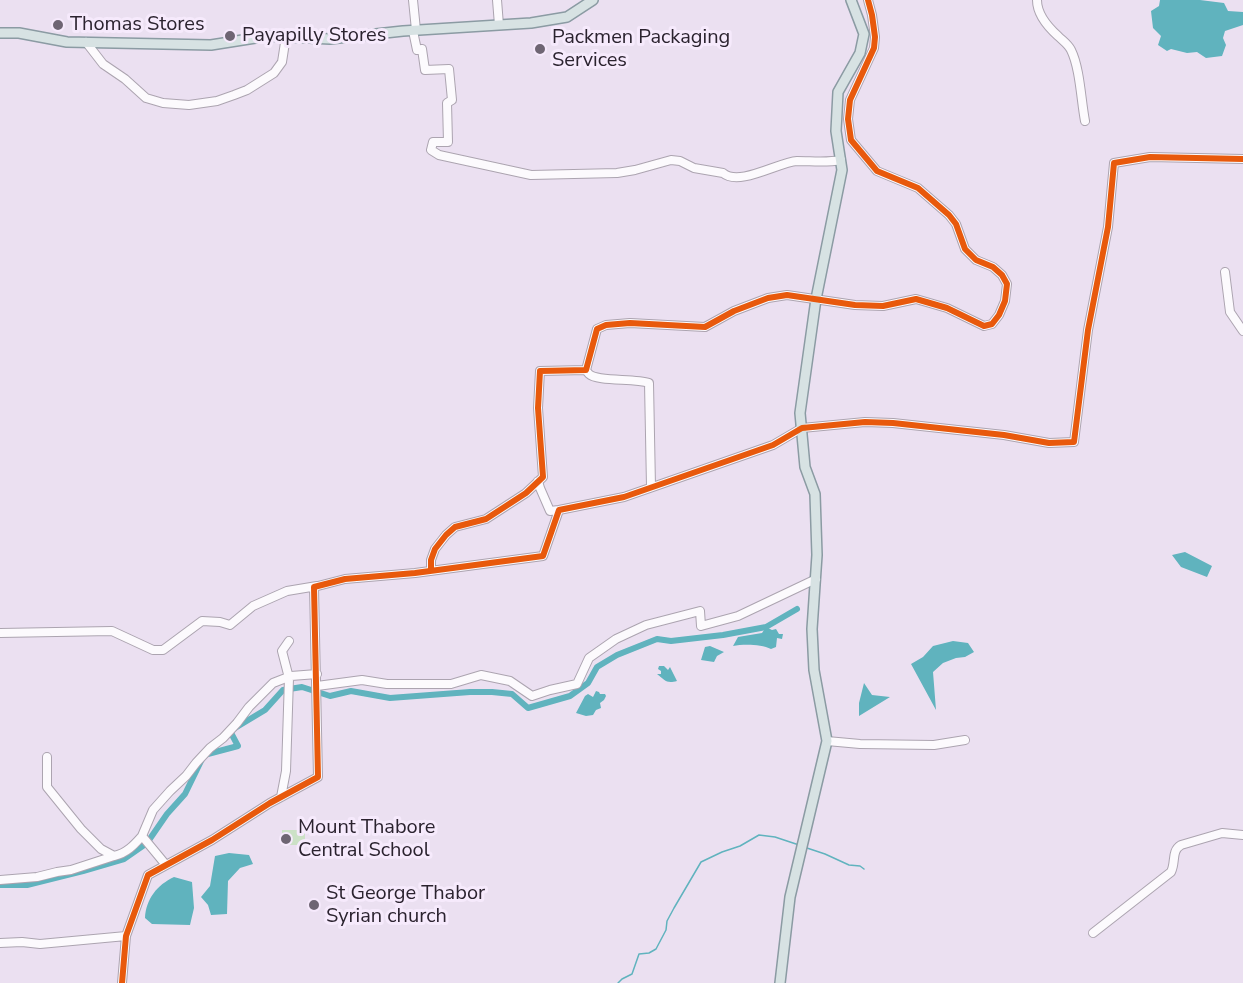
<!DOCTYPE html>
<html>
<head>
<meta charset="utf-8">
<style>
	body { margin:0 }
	canvas { display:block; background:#ebe0f1 }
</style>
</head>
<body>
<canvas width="1243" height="983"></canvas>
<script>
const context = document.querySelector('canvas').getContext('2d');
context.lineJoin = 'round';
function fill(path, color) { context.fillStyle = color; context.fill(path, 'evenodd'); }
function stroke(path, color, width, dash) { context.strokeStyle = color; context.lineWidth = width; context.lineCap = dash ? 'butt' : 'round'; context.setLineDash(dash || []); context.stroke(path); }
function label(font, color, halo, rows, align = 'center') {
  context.font = font + ' "Nunito Sans",sans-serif'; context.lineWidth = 6; context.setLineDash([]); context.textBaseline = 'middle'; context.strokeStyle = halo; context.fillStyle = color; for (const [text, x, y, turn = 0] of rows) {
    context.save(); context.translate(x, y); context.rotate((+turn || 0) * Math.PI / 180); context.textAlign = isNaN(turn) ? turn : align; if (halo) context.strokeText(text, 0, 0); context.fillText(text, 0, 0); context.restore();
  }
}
const green = new Path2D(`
	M282,830H305V845H282Z`);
const water = new Path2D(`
	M1160,0H1200L1224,3L1228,11L1243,12V25L1225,31L1223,38L1226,45L1222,56L1206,58L1197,52L1187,53L1171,49L1167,51L1158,45L1161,36L1153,28L1151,11L1159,6Z
	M1185,552L1212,566L1207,577L1181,567L1172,555Z
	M766,627L772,630L776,629L779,634H783L782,639L777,638L776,647L771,649C761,644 743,644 733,646L738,637L762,633Z
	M953,641L968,643L974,652L965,657L956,658L943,663L933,672L936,710L911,664L923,657L933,646Z
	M710,646L724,652L717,656L714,662L701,660L705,647Z
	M659,666H664L668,670L670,667L677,681C666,684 665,680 657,674H661V671L658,669Z
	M864,683L872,695L890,697L859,716V703Z
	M596,691L599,692L600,694H605L606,696L604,700L600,703L601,708L596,710L593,715L586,716L576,713L585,696L588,694L593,697Z
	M229,853L249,855L253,864L240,868L228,881L227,914L211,915L208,905L201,897L210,886L215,856Z
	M174,877L192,882L194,908L190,925L152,924L145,918C146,899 157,885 174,877Z`);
const stream = new Path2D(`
	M807,848L825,854L849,865L860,866L864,869
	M618,983L622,979L632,974L639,954L649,953L656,949L666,930L667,921L674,908L701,862L722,852L740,846L759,835L775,837L799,845`);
const canal = new Path2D(`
	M0,885H27L83,871L124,859L147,843L167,814L185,794L204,755L238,746L230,731L265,710L283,690L302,687L330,696L351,691L390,698L470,692H492L512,694L528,708L570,696L588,683L597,667L617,655L657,639L671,641L723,635L766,627L797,609`);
const minor = new Path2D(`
	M413,0L416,30
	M497,0L499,25
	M1037,0C1037,14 1048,27 1058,36C1063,41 1068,44 1071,50C1080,68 1081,100 1085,121
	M413,31L417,50L422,49L425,70L449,69L452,100L447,103L448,142H433L431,150L439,155L531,175L617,173L635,170L671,160L680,161L694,168L723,173C739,187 779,162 797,161C812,161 826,163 841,160
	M86,42L103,64L125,79L146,98L163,103L189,105L217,101L234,95L247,90L274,73L282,62L286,36
	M1225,272L1230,312L1243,331
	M586,370C587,372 588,373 589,374C597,382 635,378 649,383L651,487
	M538,481L540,488L550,511L559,510
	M431,571V560L435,549L446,535L455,527L486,519L526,493L543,477L538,408L540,371L586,370L597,329L606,325L630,323L705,327L734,311L768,298L787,295L855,305L883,306L916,299L947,308L984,326L992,324L999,315L1005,301L1007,284L1002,275L993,267L976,260L965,249L956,224L949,215L918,188L877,171L851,140L848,119L850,100L874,48L875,37L872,15L868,0
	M0,633L112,631L153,650H163L202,621L220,622L230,625L253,606L287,591L317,586
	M317,686L362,680L387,684H451L481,675L510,681L532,696L550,690L577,684L589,658L616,639L646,625L700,611L701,626L738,616L816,579
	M827,741L860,744L934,745L965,740
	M47,757V787L81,829L101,849L114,856C127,853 134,845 142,836
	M281,797L286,771L289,678L282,651L289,641
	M166,865L142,836L153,810L170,791L186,776L196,763L210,748L223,738L237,723L249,707L273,683L291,676L317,674
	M0,880L37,877L57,872L71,870L114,856
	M1093,933L1171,872C1176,862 1171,851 1181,845L1222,833L1243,835
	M0,943L22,942L40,944L126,936
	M122,983L126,936L148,875L212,840L270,803L318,777L314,587L345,579L415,573L543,556L559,510L624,497L773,445L802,428L865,422L893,423L1004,435L1049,443L1074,442L1088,330L1108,227L1114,163L1150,157L1243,159`);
const major = new Path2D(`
	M0,33H19L67,42L211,45L268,36L330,39L403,31L531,23L567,17L593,0
	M780,983L790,897L827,741L814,670L812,629L817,555L815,494L805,467L800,413L816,299L842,170L836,131L838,92L860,53L864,34L851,0`);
const cycleway = new Path2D(`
	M431,571V560L435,549L446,535L455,527L486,519L526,493L543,477L538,408L540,371L586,370L597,329L606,325L630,323L705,327L734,311L768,298L787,295L855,305L883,306L916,299L947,308L984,326L992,324L999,315L1005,301L1007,284L1002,275L993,267L976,260L965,249L956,224L949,215L918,188L877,171L851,140L848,119L850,100L874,48L875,37L872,15L868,0
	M122,983L126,936L148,875L212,840L270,803L318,777L314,587L345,579L415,573L543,556L559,510L624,497L773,445L802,428L865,422L893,423L1004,435L1049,443L1074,442L1088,330L1108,227L1114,163L1150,157L1243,159`);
const markers = [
	[58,25,6,"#6e6573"],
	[230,36,6,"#6e6573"],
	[540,49,6,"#6e6573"],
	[286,839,6,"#6e6573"],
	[314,905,6,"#6e6573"]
];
const poiNames = [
	["Thomas Stores",70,25],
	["Payapilly Stores",242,36],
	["Packmen Packaging",552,38],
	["Services",552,61],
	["Mount Thabore",298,828],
	["Central School",298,851],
	["St George Thabor",326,894],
	["Syrian church",326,917]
];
fill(green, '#cce1c6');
fill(water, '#60b3be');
stroke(stream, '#60b3be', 1.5);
stroke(canal, '#60b3be', 6);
stroke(minor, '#aca4b0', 10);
stroke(major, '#8b9ba3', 12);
stroke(minor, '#fcfafd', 8);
stroke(major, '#d7e2e3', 9);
stroke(cycleway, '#e8590c', 6);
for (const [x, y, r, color] of markers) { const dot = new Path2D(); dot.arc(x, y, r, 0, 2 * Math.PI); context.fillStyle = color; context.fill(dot); stroke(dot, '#f6eafc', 2); }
label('20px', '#2b232f', '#f6eafc', poiNames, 'left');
</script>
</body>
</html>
